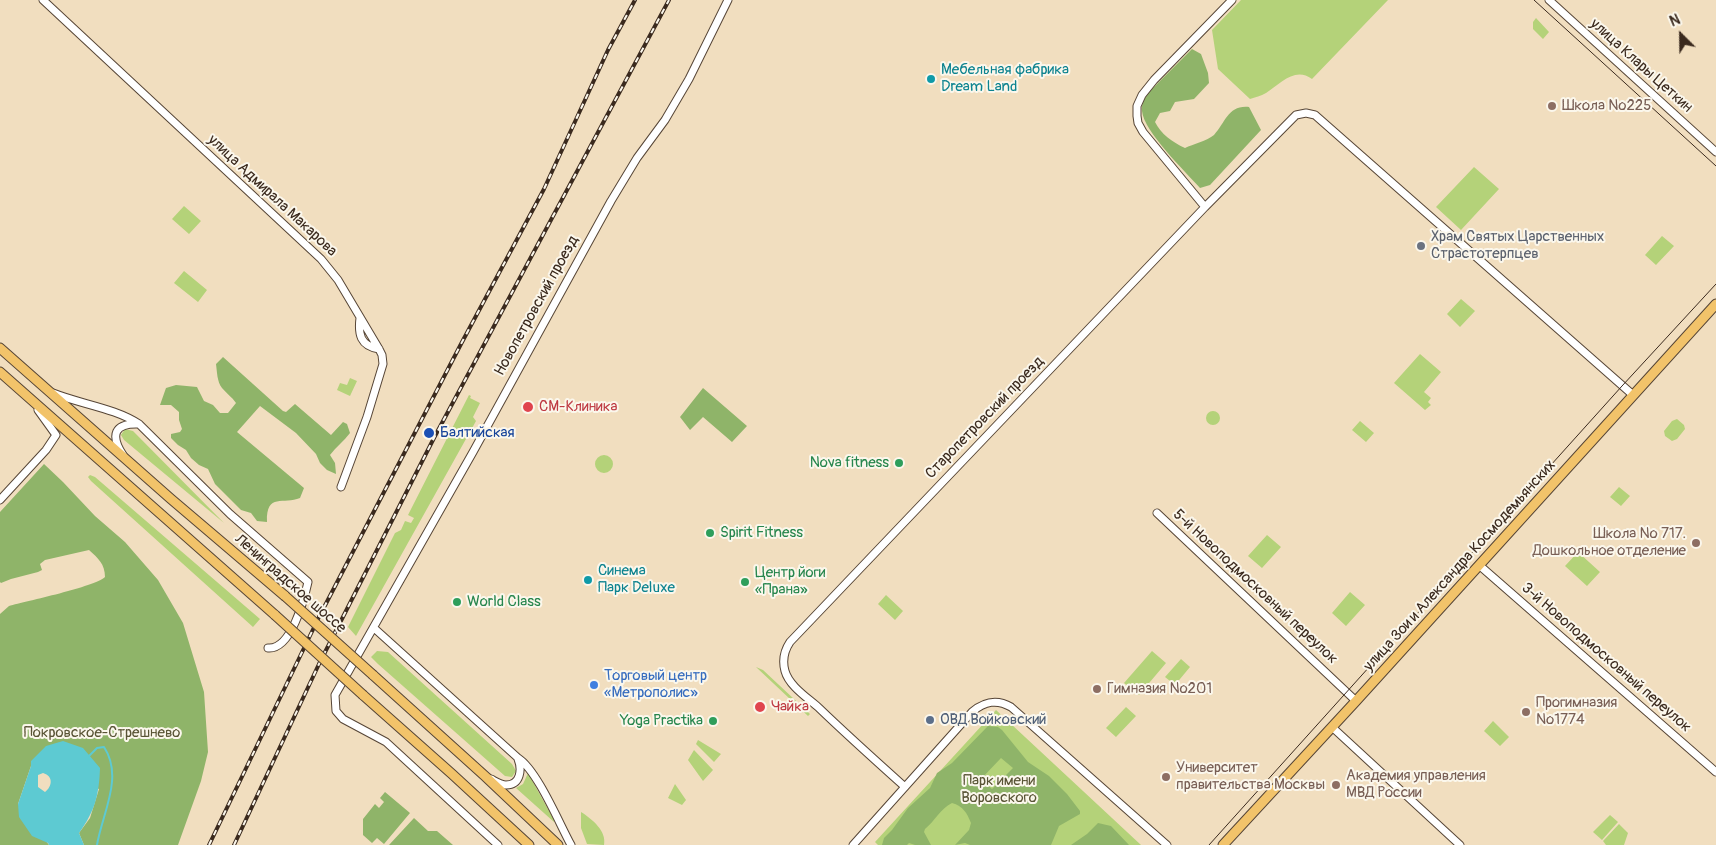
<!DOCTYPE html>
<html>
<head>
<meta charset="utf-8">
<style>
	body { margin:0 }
	#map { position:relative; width:1716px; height:845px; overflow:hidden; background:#f1debf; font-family:Pangolin,sans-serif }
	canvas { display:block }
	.north { position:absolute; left:1656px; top:10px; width:50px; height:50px; -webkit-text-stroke:4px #fbf7ec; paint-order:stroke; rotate:337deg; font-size:14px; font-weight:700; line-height:20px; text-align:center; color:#3b2a1e }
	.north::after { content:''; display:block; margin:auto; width:18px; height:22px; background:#3b2a1e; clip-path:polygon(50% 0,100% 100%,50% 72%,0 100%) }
</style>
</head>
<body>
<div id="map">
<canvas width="1716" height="845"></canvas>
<div class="north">N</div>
</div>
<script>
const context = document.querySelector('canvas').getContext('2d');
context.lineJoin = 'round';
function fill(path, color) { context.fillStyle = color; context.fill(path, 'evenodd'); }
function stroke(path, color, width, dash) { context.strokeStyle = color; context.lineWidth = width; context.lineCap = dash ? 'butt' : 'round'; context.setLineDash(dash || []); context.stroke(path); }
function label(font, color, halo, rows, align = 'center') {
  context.font = font + ' Pangolin,sans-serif'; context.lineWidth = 4; context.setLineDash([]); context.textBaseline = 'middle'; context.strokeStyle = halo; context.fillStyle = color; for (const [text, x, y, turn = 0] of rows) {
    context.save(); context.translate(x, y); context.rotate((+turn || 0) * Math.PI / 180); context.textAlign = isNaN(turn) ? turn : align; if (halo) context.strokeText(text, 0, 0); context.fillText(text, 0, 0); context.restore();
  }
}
const green = new Path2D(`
	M1241,0H1388L1312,79C1295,66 1280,84 1266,93C1261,96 1255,97 1250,99L1218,69L1212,30Z
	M1536,18L1549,32L1543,39L1533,29V22Z
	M1474,167L1499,189L1461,230L1436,207Z
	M184,206L201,221L189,234L172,219Z
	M1662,236L1674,246L1656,265L1645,255Z
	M184,271L207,290L198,302L174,283Z
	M1461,299L1475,311L1460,327L1447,314Z
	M1420,354L1441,372L1424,392L1431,398L1428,402L1431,405L1425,410L1394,383Z
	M350,378L357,381L350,396L337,390L340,383L347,385Z
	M469,395L471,396L470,398L480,403L473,417L476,421L356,636L348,627L395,533L401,530L405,521L411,523L414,518L408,515Z
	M1206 418a7 7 0 1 1 14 0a7 7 0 1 1-14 0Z
	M1677,419L1684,425L1685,429L1677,439L1672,441L1665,436L1664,431L1672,421Z
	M1360,421L1374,433L1366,442L1352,430Z
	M125,429L133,431L224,523L124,440L121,435Z
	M595 464a9 9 0 1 1 18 0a9 9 0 1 1-18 0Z
	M90,475L95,477L260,619L253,627L91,481L88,477Z
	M1619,487L1630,496L1621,506L1610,497Z
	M1267,535L1281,547L1262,568L1248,556Z
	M1578,552L1600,572L1587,586L1565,566Z
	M1350,592L1365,605L1346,626L1332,613Z
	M886,595L903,611L895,620L878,604Z
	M377,651L388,652L512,764L516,771L512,777L505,776L378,664L371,657Z
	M1152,651L1166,663L1139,695L1124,683Z
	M1181,659L1190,667L1175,685L1165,677Z
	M756,667L763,670L810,714L808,716Z
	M1126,707L1136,716L1116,737L1106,728Z
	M996,710L1141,845H878L875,842Z
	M1493,721L1509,737L1500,746L1484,731Z
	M698,740L721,754L714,762L696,744Z
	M694,750L713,770L703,781L688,760Z
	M528,773L554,820V822L516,788L523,784Z
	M675,784L686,800L682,805L668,798Z
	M581,812C592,819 607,831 604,845L587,844L581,828Z
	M1610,815L1618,822L1602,840L1593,832Z
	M1619,824L1628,833L1624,845H1606L1603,841Z`);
const forest = new Path2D(`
	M1192,49L1201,54L1208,73L1209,83L1194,99L1175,102L1170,111L1160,113L1155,122C1161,134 1172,142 1185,148C1193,144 1207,141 1214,135C1226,122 1228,105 1249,107L1261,130L1210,185L1200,188C1185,171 1144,132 1142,111C1141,104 1145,98 1148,93Z
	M223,357L283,411L286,412L295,404L331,435L343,422L347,424L350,433C344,441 336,447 330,455L335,463L336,474L327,470L320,463L316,454L296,433L260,406L237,432L304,488L300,498C284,505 266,492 267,522L257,521L251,513L241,510L215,484L208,469L199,465L191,458L186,450L178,445L171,438V434L180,432L182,429L179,420V412L171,405H160L166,388L176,385L197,387L204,401L213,405L220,413H228L236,403C232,397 226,393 222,388C217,382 217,371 216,364Z
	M703,388L747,426L732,442L703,417L690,430L680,417Z
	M44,464L63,482L95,516L125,542L158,580L183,623L204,692L208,752L201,781L178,845H84L79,833L90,818L99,789L31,766L18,804L49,845H0V614L9,606C27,601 94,587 105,577C105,564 98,558 89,550L45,560L40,564L42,570L38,572L11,579L1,583L0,582V512Z
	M988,726L998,727L1002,730L1028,762L1049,776L1067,794L1080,811V814L1059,826L1051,845H970L965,843L955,845L969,830L971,823C967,813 963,806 952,803C940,809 935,821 925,829L924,832L931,845H915L909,843L907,845H882L884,838L892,830L908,808L930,788L937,773L952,763ZM1001,758L1013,768L992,789L981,779Z
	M385,792L410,813L384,844L377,838L372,843L363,835V819L375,804L379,808L384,802L380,798Z
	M414,818L428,831H437L453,845H389Z
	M1098,823L1111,826L1129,845H1071L1087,834Z`);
const water = new Path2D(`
	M63,741L83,748L100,768C99,795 95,811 79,833L84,845H49L48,843L32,836L19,817L18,804L31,766V761L46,746ZM43,773C54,776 52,787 45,792L38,787V775Z`);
const stream = new Path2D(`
	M89,756L97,748L104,747C124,777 102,814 97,845`);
const minor = new Path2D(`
	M43,0L321,259L338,280L379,349L382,355L383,364L367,417L341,487
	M1549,0L1716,152
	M1205,207L1296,115L1306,113L1315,115L1633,395
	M360,318C358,334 360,346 379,349
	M53,393C80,404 115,408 139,424L230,514L308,582C304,600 291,650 268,648
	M123,455C110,435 114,423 139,424
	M0,500L46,450L56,435L38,410
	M1157,513L1356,701
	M1479,565L1716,772
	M374,628L518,758C537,770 559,823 571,845
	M1332,727L1460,845
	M491,779C495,781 501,785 506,785C521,785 522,769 518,759
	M905,787C876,761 847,735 819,708C808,698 789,686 785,671C782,660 784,651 790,642L1205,207L1143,132L1138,123L1137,116V106L1142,95L1154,80L1232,0
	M498,845L386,742L343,719L336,711L335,695L473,452L611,201L637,158L665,120L689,79L728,0
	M853,845L972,712C985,701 997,699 1011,707L1167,845`);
const major = new Path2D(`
	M0,348L171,499L285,596
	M0,372L275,615
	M373,675L486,777L558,845
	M363,695L452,774L529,845
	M1223,845L1356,701L1716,304`);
const tram = new Path2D(`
	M1534,0L1716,166
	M1209,845L1622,386L1716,284`);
const rail = new Path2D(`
	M209,845L319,617L461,344L544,189L608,50L635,0
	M234,845L319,664L435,436L669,0`);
const majorBridge = new Path2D(`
	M285,596L373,675
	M275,615L363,695`);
const markers = [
	[931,79,5,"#0f9aa8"],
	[1552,106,5,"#8d6e63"],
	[1421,246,5,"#6b7280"],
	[528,407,6,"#e0444e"],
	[429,433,6,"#1a4fb4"],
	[899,463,5,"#2e9e5b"],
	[710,533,5,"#2e9e5b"],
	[1696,543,5,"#8d6e63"],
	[588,580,5,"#0f9aa8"],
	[745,582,5,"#2e9e5b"],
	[457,602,5,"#2e9e5b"],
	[594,685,5,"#3f7fe0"],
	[1097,689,5,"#8d6e63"],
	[760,707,6,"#e0444e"],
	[1526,712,5,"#8d6e63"],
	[930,720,5,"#5c6f8a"],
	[713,721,5,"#2e9e5b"],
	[1166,777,5,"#8d6e63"],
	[1336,785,5,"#8d6e63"]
];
const streetNames = [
	["улица Клары Цеткин",1641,66,42],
	["улица Адмирала Макарова",272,196,43],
	["Новопетровский проезд",537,306,-61],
	["Старопетровский проезд",985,418,-46],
	["улица Зои и Александра Космодемьянских",1460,566,-48],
	["Ленинградское шоссе",290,584,41],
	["5-й Новоподмосковный переулок",1255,587,43],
	["3-й Новоподмосковный переулок",1606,658,41]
];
const cultureNames = [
	["Мебельная фабрика",941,70],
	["Dream Land",941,87],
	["Синема",598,571],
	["Парк Deluxe",598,588]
];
const educationNames = [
	["Школа №225",1562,106],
	["Школа № 717.",1686,534,"right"],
	["Дошкольное отделение",1686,551,"right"],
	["Гимназия №201",1107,689],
	["Прогимназия",1536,703],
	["№1774",1536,720],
	["Университет",1176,768],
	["правительства Москвы",1176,785],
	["Академия управления",1346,776],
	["МВД России",1346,793]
];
const worshipNames = [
	["Храм Святых Царственных",1431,237],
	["Страстотерпцев",1431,254]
];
const healthNames = [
	["СМ-Клиника",539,407],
	["Чайка",771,707]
];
const transitNames = [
	["Балтийская",440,433]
];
const leisureNames = [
	["Nova fitness",889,463,"right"],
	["Spirit Fitness",720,533],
	["Центр йоги",755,573],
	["«Прана»",755,590],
	["World Class",467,602],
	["Yoga Practika",703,721,"right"]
];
const shopNames = [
	["Торговый центр",604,676],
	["«Метрополис»",604,693]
];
const serviceNames = [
	["ОВД Войковский",940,720]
];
const parkNames = [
	["Покровское-Стрешнево",102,733],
	["Парк имени",999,781],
	["Воровского",999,798]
];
fill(green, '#b4d279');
fill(forest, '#8fb469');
fill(water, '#5dcad2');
stroke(stream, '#5dcad2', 2);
stroke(minor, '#564536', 9);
stroke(major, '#564536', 11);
stroke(minor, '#fff', 7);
stroke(major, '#f2c36a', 9);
stroke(tram, '#3b2a1e', 1);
stroke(rail, '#3b2a1e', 4);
stroke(rail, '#fbf7ec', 2, [5.5]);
stroke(majorBridge, '#564536', 11, []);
stroke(majorBridge, '#f2c36a', 9);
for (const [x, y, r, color] of markers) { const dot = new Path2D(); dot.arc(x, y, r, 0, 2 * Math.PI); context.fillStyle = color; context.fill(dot); stroke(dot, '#fbf7ec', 2); }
label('15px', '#3b2a1e', '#fbf7ec', streetNames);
label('15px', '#0d838f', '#fbf7ec', cultureNames, 'left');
label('15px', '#785e54', '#fbf7ec', educationNames, 'left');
label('15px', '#5b616d', '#fbf7ec', worshipNames, 'left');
label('15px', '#be3a42', '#fbf7ec', healthNames, 'left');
label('15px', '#164399', '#fbf7ec', transitNames, 'left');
label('15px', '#27864d', '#fbf7ec', leisureNames, 'left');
label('15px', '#366cbe', '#fbf7ec', shopNames, 'left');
label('15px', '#4e5e75', '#fbf7ec', serviceNames, 'left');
label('15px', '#595435', '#fbf7ec', parkNames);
</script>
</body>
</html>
